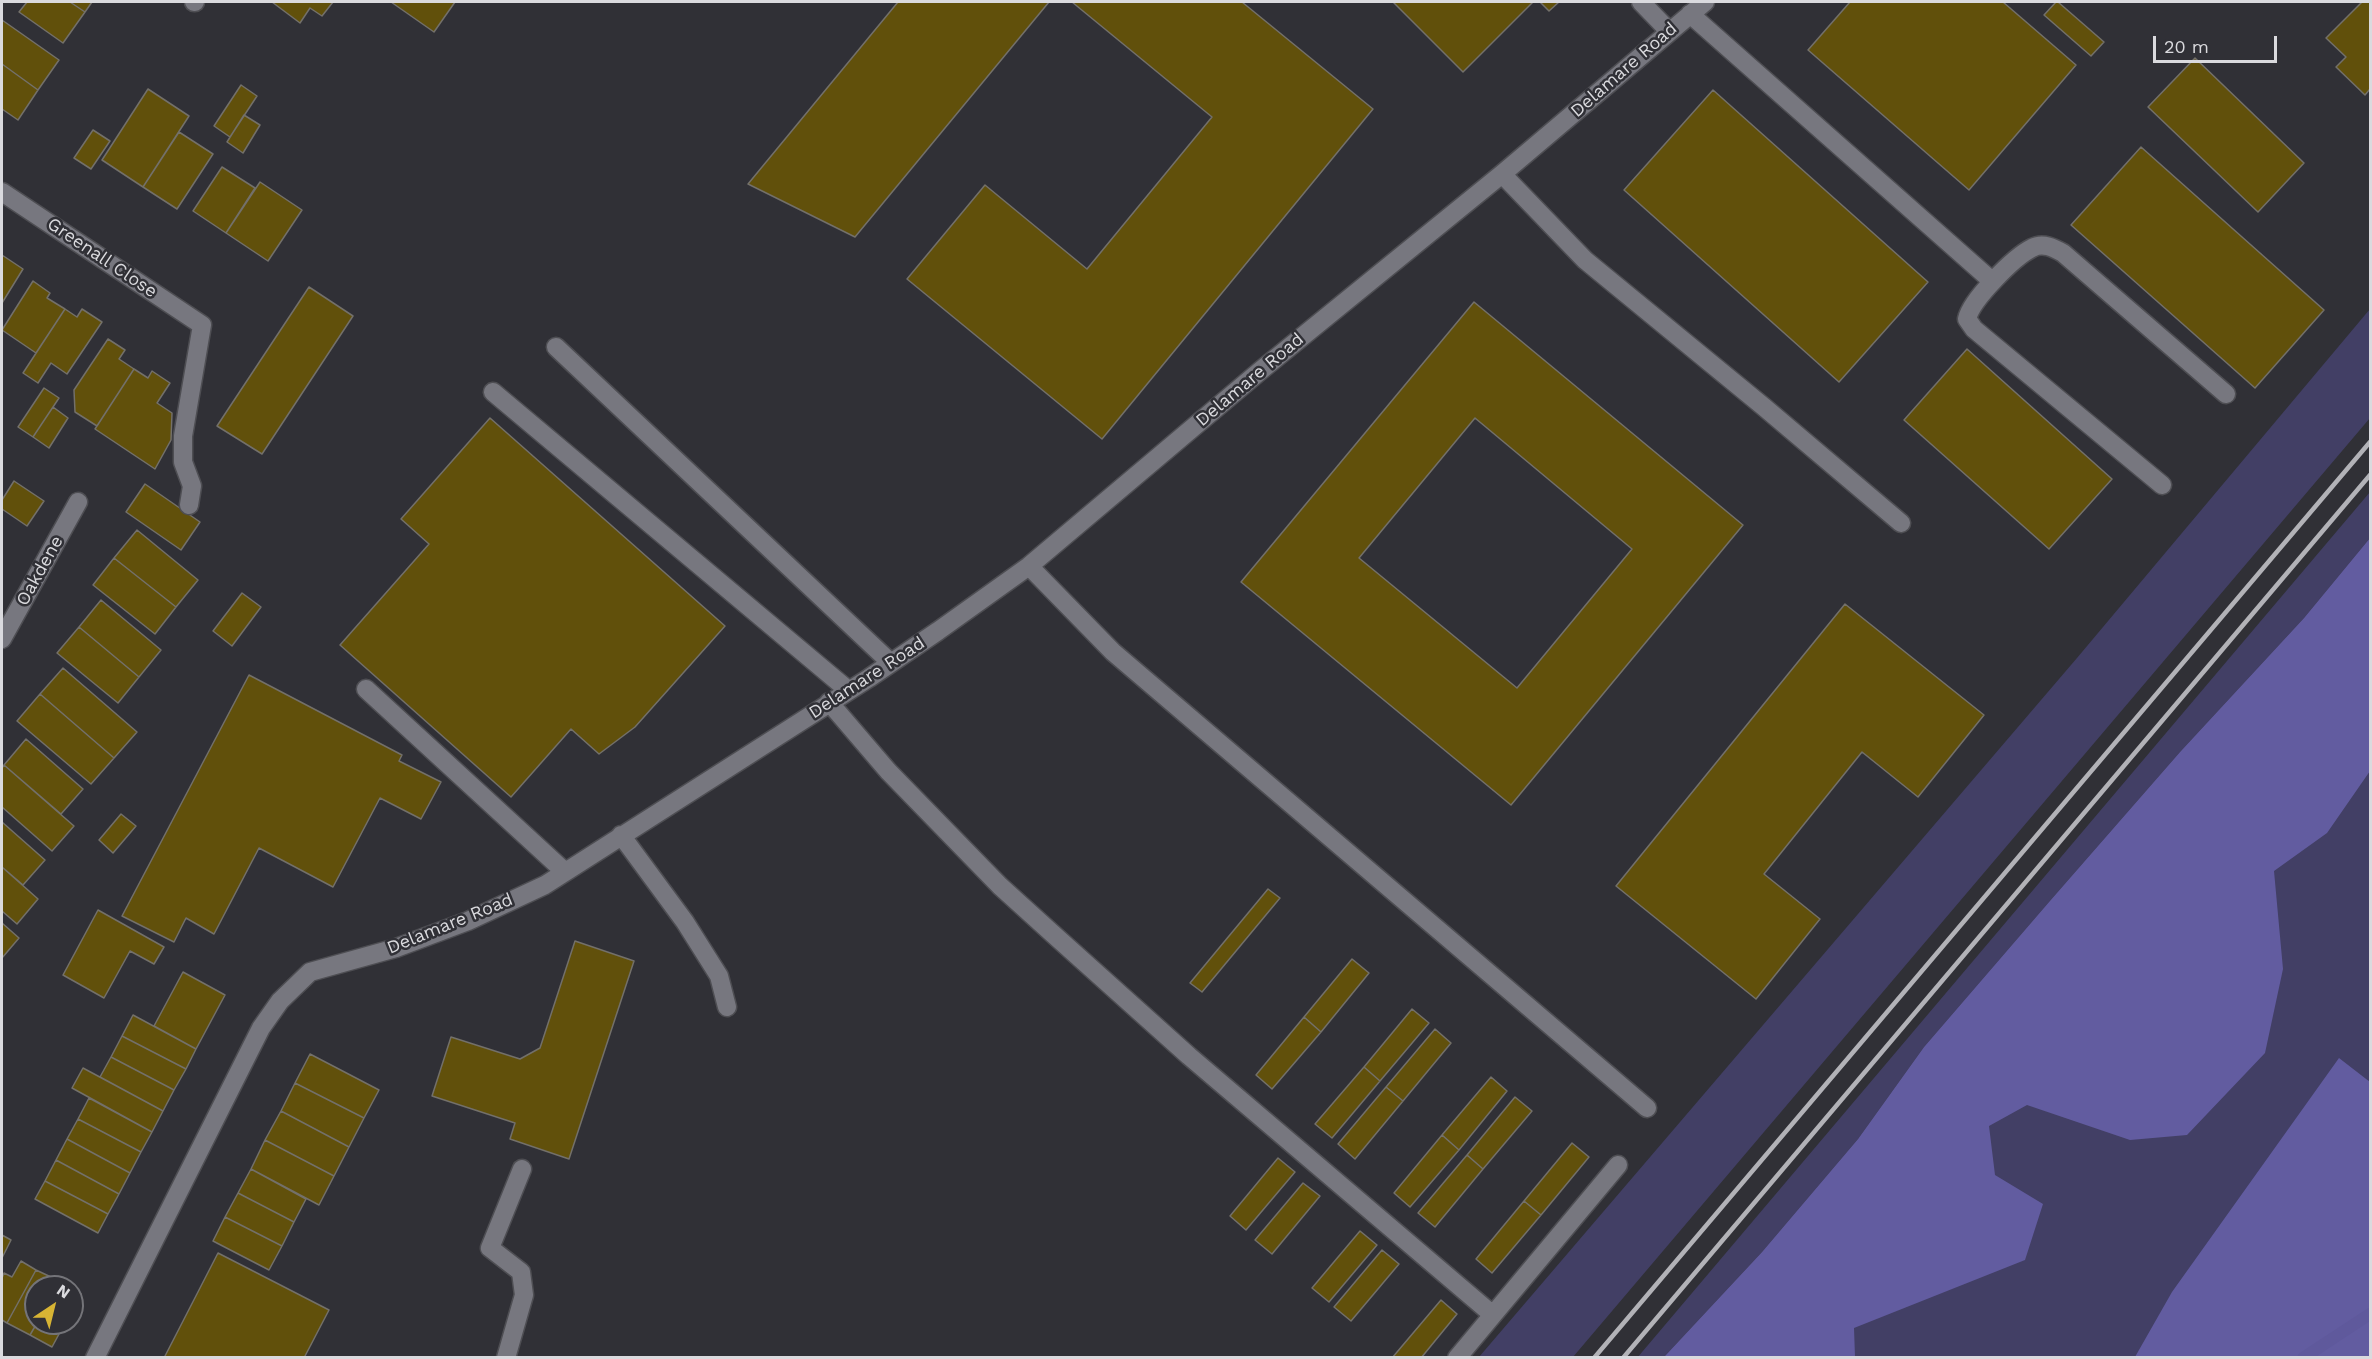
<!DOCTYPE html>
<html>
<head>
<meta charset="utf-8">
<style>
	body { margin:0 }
	#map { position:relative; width:2372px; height:1359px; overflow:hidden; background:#303036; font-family:"Work Sans",sans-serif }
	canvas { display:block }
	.frame { position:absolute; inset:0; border:3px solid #dadade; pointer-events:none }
	.north { position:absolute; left:24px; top:1275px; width:60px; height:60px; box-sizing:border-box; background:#303036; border:2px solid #747479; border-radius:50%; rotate:35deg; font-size:16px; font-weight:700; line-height:24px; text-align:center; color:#dadade }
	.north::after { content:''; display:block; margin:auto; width:21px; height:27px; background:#d7b434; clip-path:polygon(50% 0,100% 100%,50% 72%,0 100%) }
	.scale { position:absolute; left:2153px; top:36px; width:124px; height:27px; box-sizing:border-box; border:3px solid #dadade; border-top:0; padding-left:8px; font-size:18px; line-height:21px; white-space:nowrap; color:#dadade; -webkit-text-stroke:4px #303036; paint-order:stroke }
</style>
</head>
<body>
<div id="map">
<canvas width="2372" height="1359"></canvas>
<div class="frame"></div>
<div class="north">N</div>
<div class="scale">20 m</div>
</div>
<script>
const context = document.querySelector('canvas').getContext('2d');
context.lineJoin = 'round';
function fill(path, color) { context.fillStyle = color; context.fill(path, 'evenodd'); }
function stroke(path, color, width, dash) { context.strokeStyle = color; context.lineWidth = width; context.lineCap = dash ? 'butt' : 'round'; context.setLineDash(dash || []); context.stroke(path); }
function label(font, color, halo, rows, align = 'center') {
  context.font = font + ' "Work Sans",sans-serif'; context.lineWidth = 5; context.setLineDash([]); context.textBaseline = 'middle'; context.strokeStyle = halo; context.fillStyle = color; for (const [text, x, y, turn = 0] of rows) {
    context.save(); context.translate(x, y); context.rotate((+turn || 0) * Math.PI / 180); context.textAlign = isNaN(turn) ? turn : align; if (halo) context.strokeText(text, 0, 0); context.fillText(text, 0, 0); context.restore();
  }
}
const green = new Path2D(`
	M2370,309V418L1573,1357H1479L2077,658Z
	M2370,492V538L2304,618L2180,752L2049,902L1924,1047L1858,1139L1762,1252L1664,1357L1637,1358Z
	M2370,603V1357H1727Z`);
const forest = new Path2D(`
	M2370,538V771L2327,833L2274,871L2283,969L2265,1053L2187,1135L2130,1140L2027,1105L1989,1126L1995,1175L2043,1204L2025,1260L1854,1328L1855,1357H1664L1762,1252L1858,1139L1924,1047L2049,902L2180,752L2304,618Z
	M2339,1058L2370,1082V1357H2135L2172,1292Z`);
const stream = new Path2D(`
	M2303,1358L2370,1314`);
const building = new Path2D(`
	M27,2H70L85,12L63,43L19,12Z
	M70,2H92L85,12Z
	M272,2H333L322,16L310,8L300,23Z
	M391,2H455L434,32Z
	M898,2H1049L855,237L748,184Z
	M1072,2H1242L1373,109L1102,439L907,279L985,185L1087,269L1212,117Z
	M1393,2H1533L1463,72Z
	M1540,2H1559L1549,11Z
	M1850,2H2003L2076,65L1969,190L1808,50Z
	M2056,2H2058L2104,42L2091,56L2044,15Z
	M2362,2H2370V89L2365,95L2336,67L2346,57L2326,38Z
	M2,20L59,60L38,90L2,64Z
	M2195,58L2304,163L2258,212L2148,107Z
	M2,64L38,90L18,120L2,109Z
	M241,85L257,96L230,137L214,126Z
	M148,89L189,116L143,187L102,160Z
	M1713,90L1928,282L1839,382L1624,190Z
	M244,115L260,125L243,153L227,142Z
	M93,130L110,141L91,169L74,158Z
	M179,132L213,154L177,209L143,187Z
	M2141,147L2324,310L2255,388L2071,225Z
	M222,167L255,188L226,233L193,211Z
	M260,182L302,210L268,261L226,233Z
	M2,255L23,269L2,303Z
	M33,281L50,293L47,298L65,309L36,353L2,330Z
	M309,287L353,316L262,454L217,426Z
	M1474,302L1743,525L1511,805L1241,582ZM1475,418L1632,549L1517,688L1359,558Z
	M65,309L77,317L82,309L102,322L67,374L51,363L38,383L23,373Z
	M108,339L125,350L119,359L134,369L97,426L75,412L74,390Z
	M1967,349L2112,479L2049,549L1904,420Z
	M134,369L148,378L152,371L170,383L157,403L172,413L171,440L155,469L95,429Z
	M44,388L59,398L33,437L18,427Z
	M53,407L68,418L49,448L33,437Z
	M490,418L725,626L635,727L599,754L571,729L511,797L340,645L429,544L401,519Z
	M14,481L44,501L27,526L2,509V500Z
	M145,484L200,522L181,550L126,512Z
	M137,530L198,580L176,607L114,558Z
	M114,558L176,607L155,634L93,585Z
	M242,593L261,607L232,646L213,631Z
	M101,600L161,650L139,677L79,627Z
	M1845,604L1984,715L1918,797L1862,752L1764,874L1820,919L1756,999L1616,886Z
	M79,627L139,677L118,703L57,653Z
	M63,668L137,732L114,758L40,694Z
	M249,675L402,755L399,761L441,782L421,819L380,798L333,887L259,848L214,934L186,918L174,942L122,916Z
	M40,694L114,758L91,784L17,721Z
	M26,739L83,789L61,814L4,765Z
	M4,765L74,826L52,851L2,807V768Z
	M121,814L136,826L113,853L99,840Z
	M2,822L45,860L23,885L2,867Z
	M2,867L38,899L17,924L2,911Z
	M1268,889L1280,898L1202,992L1190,983Z
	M98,910L164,947L154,964L130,951L104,998L63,975Z
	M2,923L19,938L2,958Z
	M575,941L634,961L569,1159L510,1139L515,1123L432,1096L451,1037L520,1059L540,1048Z
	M1352,959L1369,973L1321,1032L1304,1017Z
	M183,972L225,995L196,1049L154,1026Z
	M1412,1009L1429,1023L1380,1081L1364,1067Z
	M133,1015L196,1049L186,1069L122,1036Z
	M1304,1017L1321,1032L1272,1089L1256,1075Z
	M1435,1029L1451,1043L1403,1101L1386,1087Z
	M122,1036L186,1069L174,1090L111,1057Z
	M310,1054L379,1090L364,1118L295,1083Z
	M111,1057L174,1090L163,1111L100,1077Z
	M1364,1067L1380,1081L1332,1138L1315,1124Z
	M83,1068L163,1111L152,1132L72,1088Z
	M1491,1077L1507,1091L1459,1150L1442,1135Z
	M295,1083L364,1118L349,1147L281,1111Z
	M1386,1087L1403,1101L1355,1159L1338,1144Z
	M1515,1097L1532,1111L1483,1169L1467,1155Z
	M89,1098L152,1132L141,1152L78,1119Z
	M281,1111L349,1147L334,1176L265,1140Z
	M78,1119L141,1152L130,1173L67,1139Z
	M1442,1135L1459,1150L1410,1207L1394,1193Z
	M67,1139L130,1173L119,1194L56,1160Z
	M265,1140L334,1176L319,1205L251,1169Z
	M1572,1143L1589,1157L1541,1215L1524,1201Z
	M1467,1155L1483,1169L1435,1227L1418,1213Z
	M1278,1158L1295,1172L1246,1230L1230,1216Z
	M56,1160L119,1194L108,1214L45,1181Z
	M251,1169L306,1199L294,1222L238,1193Z
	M45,1181L108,1214L98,1233L35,1199Z
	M1303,1183L1320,1196L1272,1254L1255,1240Z
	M238,1193L294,1222L282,1246L225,1217Z
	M1524,1201L1541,1215L1492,1273L1476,1259Z
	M225,1217L282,1246L269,1270L213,1241Z
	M1360,1231L1377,1245L1329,1302L1312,1288Z
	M2,1235L11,1240L2,1258Z
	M1382,1250L1399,1264L1351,1321L1334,1307Z
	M218,1253L329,1310L304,1358H164Z
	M21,1261L36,1270L7,1323L2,1320V1278L4,1273L12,1277Z
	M36,1270L51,1277L46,1287H36L37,1323L30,1335L7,1323Z
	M72,1289L81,1294L72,1310Z
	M1441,1300L1457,1314L1421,1358H1392Z
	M37,1323H65L52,1347L30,1335Z`);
const minor = new Path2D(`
	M194,2H195
	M1641,2L1669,31
	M1690,14L1992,281
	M1502,174L1585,260L1764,407L1901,523
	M2,192L202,325L183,436V462L192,486L189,505
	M556,347L891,663
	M493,392L848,690
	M2162,485L1974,329L1967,319C1971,300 2014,257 2032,248C2043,242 2054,248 2063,253L2226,394
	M1029,566L1113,652L1647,1108
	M2,639L78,502
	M366,689L564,871
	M829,702L888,771L1000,886L1053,934L1189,1056L1493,1315
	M621,835L685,922L719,976L727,1007
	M95,1358L261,1028L280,1001L310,972L396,948L468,921L545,885L869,678L938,631L1029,566L1260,371L1502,174L1705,2
	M506,1358L524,1295L521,1272L490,1248L522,1169
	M1457,1358L1618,1165`);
const rail = new Path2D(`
	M1594,1358L2370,442
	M1623,1358L2370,475`);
const streetNames = [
	["Delamare Road",1624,70,-41],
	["Greenall Close",102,258,34],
	["Delamare Road",1250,380,-40],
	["Oakdene",40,571,-61],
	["Delamare Road",867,678,-33],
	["Delamare Road",450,924,-22]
];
fill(green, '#423f65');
fill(forest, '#625ca0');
stroke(stream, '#5f599c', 12);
fill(building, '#61500b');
stroke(building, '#73706a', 1.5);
stroke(minor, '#4e4e53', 21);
stroke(minor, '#77777f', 18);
stroke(rail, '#b2b2b7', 4.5);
label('18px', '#dadade', '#303036', streetNames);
</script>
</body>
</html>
